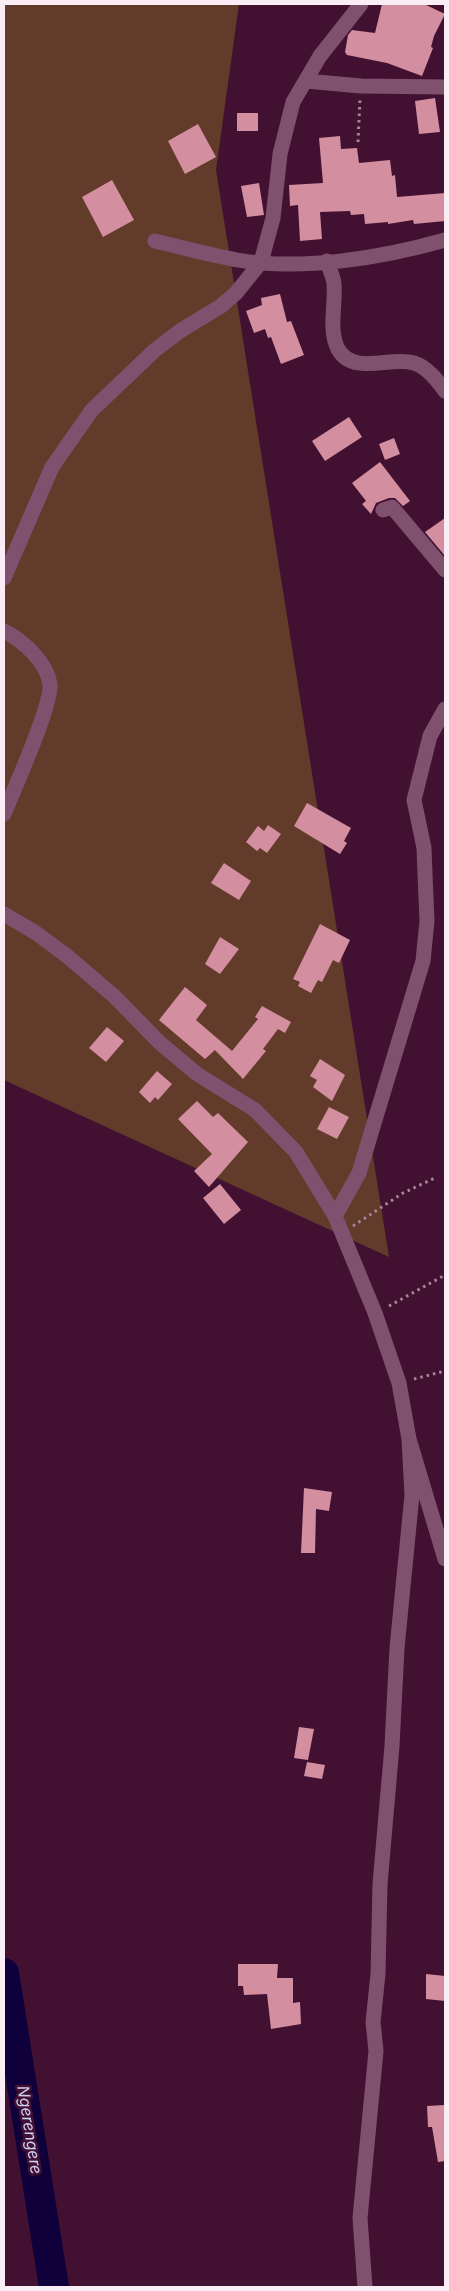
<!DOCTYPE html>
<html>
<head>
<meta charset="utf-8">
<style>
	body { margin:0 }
	#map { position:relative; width:449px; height:2291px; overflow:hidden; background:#421132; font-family:Inter,sans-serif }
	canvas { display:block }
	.frame { position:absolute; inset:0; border:5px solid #fbedf5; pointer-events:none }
</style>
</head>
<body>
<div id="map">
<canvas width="449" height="2291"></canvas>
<div class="frame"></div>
</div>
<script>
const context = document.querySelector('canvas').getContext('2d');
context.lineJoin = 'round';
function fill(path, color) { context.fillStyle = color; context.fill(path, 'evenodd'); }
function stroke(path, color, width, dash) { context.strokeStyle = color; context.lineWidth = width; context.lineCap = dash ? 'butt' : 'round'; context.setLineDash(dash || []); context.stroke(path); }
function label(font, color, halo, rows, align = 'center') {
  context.font = font + ' Inter,sans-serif'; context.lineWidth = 5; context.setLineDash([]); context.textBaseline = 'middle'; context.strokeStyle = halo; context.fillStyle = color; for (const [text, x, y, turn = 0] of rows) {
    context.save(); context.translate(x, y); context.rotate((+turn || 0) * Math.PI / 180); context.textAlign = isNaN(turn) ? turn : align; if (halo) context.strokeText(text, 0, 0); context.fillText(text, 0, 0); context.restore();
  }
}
const green = new Path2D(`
	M4,4H239L216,170L389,1257L4,1080Z`);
const river = new Path2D(`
	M4,1973L54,2287`);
const building = new Path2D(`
	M382,4H424L445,14L434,36L431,47L433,48L422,76L387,63L347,55L345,52L348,35L352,30L375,33Z
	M435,98L440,132L419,134L415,101Z
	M237,113H258V131H237Z
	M198,124L216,157L185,174L168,141Z
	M340,136L341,149L357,148L359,163L390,160L392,176L395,175L397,197L445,193V221L414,224L413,220L388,224V222L365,224L364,214L351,215L350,211L320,212L322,239L300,241L298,205L290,206L289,185L323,183L319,138Z
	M112,180L134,220L103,237L82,197Z
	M259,183L264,215L247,217L241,186Z
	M280,294L287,322L291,321L304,355L281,364L271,337L268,338L265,329L254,333L246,311L262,305L261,298Z
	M349,417L362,437L325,461L312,441Z
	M394,438L400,454L385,460L379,444Z
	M380,462L410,501L403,506L395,498H389L376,503L371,514L362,504L366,501L352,483Z
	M445,518V556L425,532Z
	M307,803L351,828L344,841L347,843L340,854L294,826Z
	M268,825L281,834L267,853L260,848L257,851L246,842L258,826L264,831Z
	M224,863L251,881L239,900L211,883Z
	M320,924L350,940L339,963L333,960L322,982L318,980L311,993L298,986L300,982L293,979Z
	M220,937L239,949L220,974L205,964Z
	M185,987L207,1005L196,1020L232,1051L258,1019L255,1017L262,1006L291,1022L285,1033L278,1029L263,1049L266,1051L243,1079L215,1050L205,1059L159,1020Z
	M107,1027L124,1041L106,1062L89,1048Z
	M320,1059L345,1075L332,1101L313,1087L317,1080L310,1076Z
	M157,1071L172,1084L158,1100L155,1097L150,1103L139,1092Z
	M197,1101L213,1117L218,1113L248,1142L209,1187L194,1171L212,1154L178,1119Z
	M329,1107L349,1117L337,1139L317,1129Z
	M220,1184L241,1210L224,1224L203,1198Z
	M304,1488L332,1492L329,1511L316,1509L315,1553H301Z
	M299,1727L314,1729L308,1760L294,1758Z
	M307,1762L325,1765L322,1779L304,1776Z
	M238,1964H278L277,1978H293V2003L300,2002L301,2024L271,2029L267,1994L244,1995L243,1986H238Z
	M426,1974L445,1976V2001L426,1999Z
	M445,2105V2161L438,2162L432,2127H428L427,2106Z`);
const path = new Path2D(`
	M358,142L360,99
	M353,1226L403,1193L437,1177
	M389,1306L445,1275
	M414,1379L445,1371`);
const minor = new Path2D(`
	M306,81L361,86L445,87
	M155,241C183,248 210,255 237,260C302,271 382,258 445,240
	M327,261C329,268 333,276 334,283C336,304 328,330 338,349C353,376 390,356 414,363C427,367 437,380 445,391
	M383,510L392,507L445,570
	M4,578L52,467L92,410L155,350L180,331L221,306L236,293L261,262L273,218L280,154L293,102L320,56L361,4
	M4,631C22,640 47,662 50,684C52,706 14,789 4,814
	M4,914L36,933L67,956L114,996L160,1043L197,1074L255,1110L296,1152L335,1216L375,1313L399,1383L409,1439L445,1559
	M335,1216L359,1173L423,961L427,921L425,874L424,848L414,800L430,736L445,709
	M365,2287L360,2218L376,2051L373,2022L378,1974L380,1884L392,1746L397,1648L412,1495L409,1439`);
const waterNames = [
	["Ngerengere",29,2130,81]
];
fill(green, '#633b2b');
stroke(river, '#0f003b', 30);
fill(building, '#d38ea0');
stroke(path, '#a5879b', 3, [2.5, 4]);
stroke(minor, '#80516e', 15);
label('italic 16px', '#cdcff6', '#421132', waterNames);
</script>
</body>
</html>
